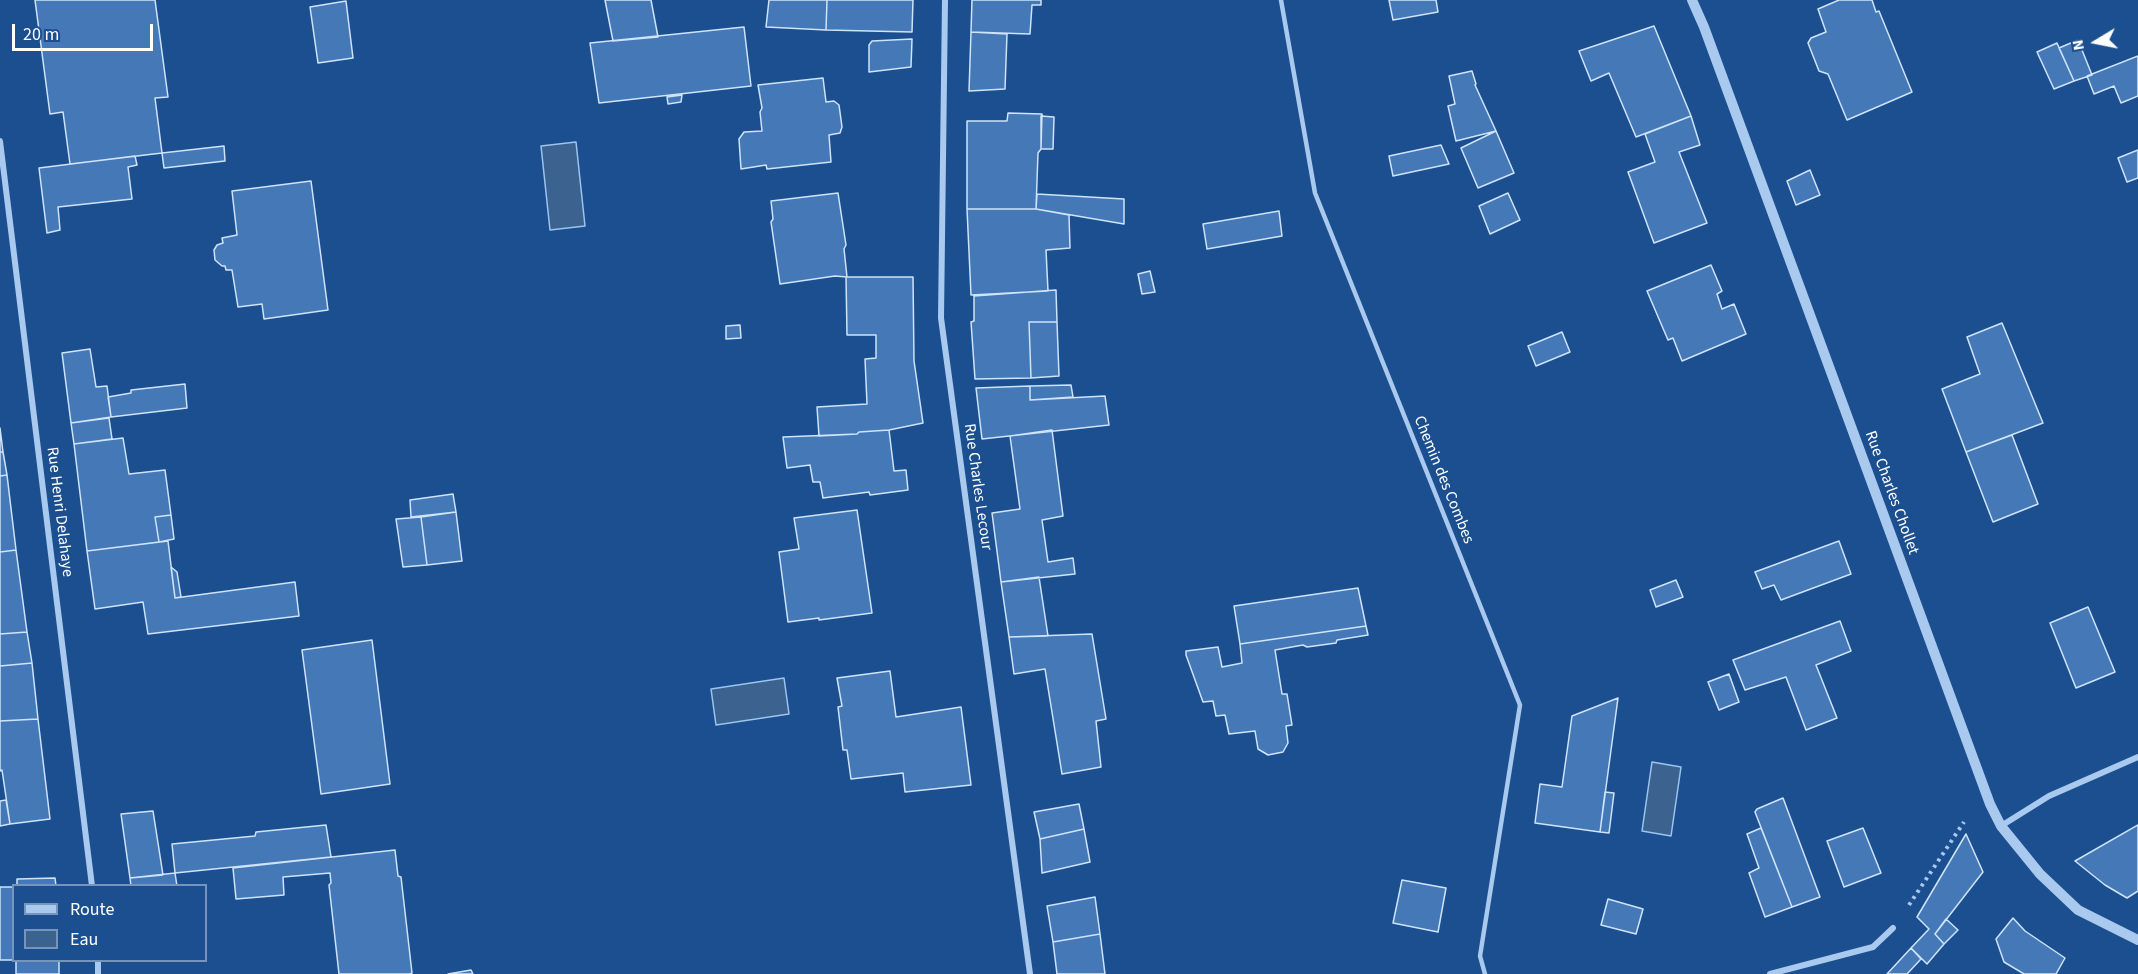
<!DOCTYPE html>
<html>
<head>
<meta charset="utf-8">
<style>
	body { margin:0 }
	#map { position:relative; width:2138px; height:974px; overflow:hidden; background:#1b4f8f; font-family:"Source Sans 3",sans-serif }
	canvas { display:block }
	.legend { position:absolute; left:12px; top:884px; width:195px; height:78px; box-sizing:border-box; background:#1b4f8f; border:2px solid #7695bc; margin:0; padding:8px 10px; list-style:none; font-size:18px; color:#fff }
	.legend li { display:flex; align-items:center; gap:12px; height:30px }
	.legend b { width:30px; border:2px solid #7695bc }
	.north { position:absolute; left:2066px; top:12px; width:60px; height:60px; -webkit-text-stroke:4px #1b4f8f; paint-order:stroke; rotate:260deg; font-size:16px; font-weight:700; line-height:24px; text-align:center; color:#fff }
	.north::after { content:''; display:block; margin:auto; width:21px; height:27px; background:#fff; clip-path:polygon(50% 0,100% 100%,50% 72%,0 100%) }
	.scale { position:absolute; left:12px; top:24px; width:141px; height:27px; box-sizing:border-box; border:3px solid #fff; border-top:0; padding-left:8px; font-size:18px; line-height:21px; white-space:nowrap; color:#fff; -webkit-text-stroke:4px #1b4f8f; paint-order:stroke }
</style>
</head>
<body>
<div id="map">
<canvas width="2138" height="974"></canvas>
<ul class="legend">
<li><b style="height:8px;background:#a9c9ee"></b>Route</li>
<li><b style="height:16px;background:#3c6290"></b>Eau</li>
</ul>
<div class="north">N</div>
<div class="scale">20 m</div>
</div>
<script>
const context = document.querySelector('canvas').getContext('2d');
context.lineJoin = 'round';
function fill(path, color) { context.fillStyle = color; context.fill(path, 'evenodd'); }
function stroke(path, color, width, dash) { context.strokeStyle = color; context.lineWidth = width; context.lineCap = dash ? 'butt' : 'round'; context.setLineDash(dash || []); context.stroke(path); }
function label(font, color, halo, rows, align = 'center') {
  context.font = font + ' "Source Sans 3",sans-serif'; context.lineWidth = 4.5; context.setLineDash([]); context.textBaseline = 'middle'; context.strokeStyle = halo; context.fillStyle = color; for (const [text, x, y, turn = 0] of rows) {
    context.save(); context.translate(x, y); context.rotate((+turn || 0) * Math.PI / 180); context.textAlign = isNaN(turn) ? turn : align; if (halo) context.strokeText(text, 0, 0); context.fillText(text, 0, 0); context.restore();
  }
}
const water = new Path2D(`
	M576,142L585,226L550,230L541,146Z
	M784,678L789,714L716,725L711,689Z
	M1652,762L1681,767L1671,836L1642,831Z`);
const building = new Path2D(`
	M35,0H155L168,97L155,98L162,153L70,164L63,112L50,114Z
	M605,0H651L658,37L613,41Z
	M769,0H827L826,30L766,27Z
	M827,0H913L912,32L826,30Z
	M972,0H1041V5H1032L1030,34L971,32Z
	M1389,0H1436L1438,12L1393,20Z
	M1839,0H1872L1876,12L1879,11L1912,92L1847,120L1828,74L1819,71L1808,43L1811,38L1826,32L1818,9Z
	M346,1L353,58L318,63L310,7Z
	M1654,26L1691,116L1636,137L1609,73L1591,81L1579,51Z
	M744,27L751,86L599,103L590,43Z
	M971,32L1007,34L1005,89L969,91Z
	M912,39L911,67L869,72V45L872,41Z
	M2078,40L2092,75L2074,81L2059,48Z
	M2057,43L2074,81L2054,89L2037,52Z
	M2138,56V96L2121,103L2114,86L2094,94L2087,76Z
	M1472,71L1476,84L1475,85L1496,131L1456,141L1448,106L1455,104L1449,76Z
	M823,78L826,102L834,101L839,105L842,127L840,133L829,135L831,162L767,169L766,165L741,169L739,139L744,132L762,131L760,112L762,108L758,85Z
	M682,95L681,102L668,104L667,97Z
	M1008,113L1042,114L1041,149L1038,153L1036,209H967V121H1007Z
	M1041,116L1054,117L1053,149H1041Z
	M1691,116L1700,145L1679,152L1707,223L1654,243L1628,172L1655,162L1645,134Z
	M1496,131L1514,173L1478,188L1461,148Z
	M1441,145L1449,164L1393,176L1389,156Z
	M224,146L225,161L164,168L162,153Z
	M2138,150V178L2127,182L2118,158Z
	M135,156L137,165L128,167L132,199L58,207L60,230L47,233L39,168Z
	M1810,170L1820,195L1796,205L1787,181Z
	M311,181L328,310L264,319L262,304L238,307L232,270H226L225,266H222L215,260L214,250L217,245L223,243L222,238L237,235L232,191Z
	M838,193L846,245L844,249L847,277L835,276L780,284L771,222L773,219L771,201Z
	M1508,193L1520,220L1490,234L1479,206Z
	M1037,194L1124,199V224L1036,209Z
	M967,209H1036L1069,215L1070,248L1046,250L1048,291L971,295Z
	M1279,211L1282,236L1207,249L1203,224Z
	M1711,265L1722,291L1717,294L1722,309L1734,304L1746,334L1682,361L1673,338L1668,340L1647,291Z
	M1150,271L1155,292L1142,294L1138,274Z
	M846,277H913L914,361L923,423L889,430L859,432L857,434L819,436L817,407L867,404L865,359L876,358V335H847Z
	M1056,290L1057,322H1029L1031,378L975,379L971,322L974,321V296Z
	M1029,322H1057L1059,376L1031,378Z
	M2002,323L2043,423L1966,452L1942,389L1980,374L1967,337Z
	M740,325L741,338L726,339V326Z
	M1562,332L1570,352L1536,366L1528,346Z
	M90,349L96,387L107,386L111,417L71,423L62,353Z
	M185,384L187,408L111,417L108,397L131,393V390Z
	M1071,385L1073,397L1030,400V386Z
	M1030,386V400L1105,396L1109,425L982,439L976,388Z
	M109,418L112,439L74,444L71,423Z
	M0,428L3,452H0Z
	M889,430L894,471L906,470L908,490L870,495L869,492L823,498L820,482H813L810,465L787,468L783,437L857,434L859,432Z
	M1052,430L1063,516L1042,520L1048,562L1073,558L1075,574L1001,582L992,513L1020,509L1010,436Z
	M2012,435L2038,504L1993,522L1966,452Z
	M123,438L129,474L165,470L171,515L155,517L159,542L87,551L74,444Z
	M0,452H3L7,475L0,476Z
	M7,475L16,550L0,552V476Z
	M453,494L456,512L411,517L410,500Z
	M857,510L872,613L819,620V618L788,622L779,552L799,549L794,518Z
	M456,512L462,561L427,565L421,517Z
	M171,515L174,539L159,542L155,517Z
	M421,517L427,565L403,567L396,519Z
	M168,541L175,598L295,582L299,616L148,634L143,602L95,609L87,551Z
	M1839,541L1851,574L1781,600L1774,585L1762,589L1755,572Z
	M16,550L27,632L0,634V552Z
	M171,567L177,572L181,597L175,598Z
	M1039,577L1048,636L1009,637L1001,582Z
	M1676,580L1683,597L1656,607L1650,590Z
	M1358,588L1366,626L1240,644L1234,606Z
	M2088,607L2115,672L2076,688L2050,623Z
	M1840,621L1851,651L1816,665L1837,718L1806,730L1786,677L1745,690L1733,660Z
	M1366,626L1368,635L1337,640L1336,643L1307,647L1303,645L1275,650L1282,694H1287L1292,725L1286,726L1288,743L1283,752L1268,755L1258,749L1255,731L1229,734L1225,715L1216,716L1213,701L1203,702L1186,655V651L1218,647L1222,667L1242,663L1240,644Z
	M27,632L32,663L0,666V634Z
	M1092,634L1106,719L1096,721L1101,767L1062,774L1045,669L1014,674L1009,637Z
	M372,640L390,784L321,794L302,650Z
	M32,663L38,719L0,721V666Z
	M890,671L896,717L961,707L971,785L905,792L903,773L851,779L847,750H843L838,707L842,706L837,678Z
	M1729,674L1739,702L1719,710L1708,682Z
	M1618,698L1600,832L1535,823L1540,784L1562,787L1572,716Z
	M38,719L50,819L10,824L2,770L0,771V721Z
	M1605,792L1614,793L1609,833L1600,832Z
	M1783,798L1820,897L1792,907L1755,812L1757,809Z
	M6,800L10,824L0,826V801Z
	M1079,804L1084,829L1040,839L1034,812Z
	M153,811L163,875L130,878L121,814Z
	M326,825L331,857L175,873L172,844L255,836L256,832Z
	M2138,825V891L2127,898L2105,885L2075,861Z
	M1761,828L1792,907L1765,917L1749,873L1759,868L1747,834Z
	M1863,828L1881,873L1844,887L1827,841Z
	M1084,829L1090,862L1042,873L1040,839Z
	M1966,834L1983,872L1935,934L1944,944L1927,964L1911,948L1929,929L1917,917Z
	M395,850L398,876L401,877L412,973L410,974H339L329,885L331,883L330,873L283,877L284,895L236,899L233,868Z
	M175,873L177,886H131L130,878Z
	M55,878L56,886H17V879Z
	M1402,880L1446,888L1438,932L1393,923Z
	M0,887H14V960H0Z
	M1095,897L1100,934L1053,942L1047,906Z
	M1608,899L1643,909L1636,934L1601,925Z
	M2013,918L2025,931L2065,958L2056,974H2024L2004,962L1996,939Z
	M1946,919L1958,930L1944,944L1935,934Z
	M1100,934L1105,974H1057L1053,942Z
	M1911,948L1921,959L1907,974H1887Z
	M16,960H59V974H16Z
	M471,970L473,974H448Z`);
const path = new Path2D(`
	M1909,905L1964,822`);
const service = new Path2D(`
	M1281,0L1315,193L1520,705L1480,956L1485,974`);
const minor = new Path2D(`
	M945,0L941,318L1030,974
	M0,141L92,886
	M2001,826L2049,796L2138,757
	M98,960V974
	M1770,974L1873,947L1893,928`);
const tertiary = new Path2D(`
	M1692,0L1704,27L1990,804L2001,826L2040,874L2078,910L2138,940`);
const streetNames = [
	["Chemin des Combes",1443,480,68],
	["Rue Charles Lecour",977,487,82],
	["Rue Charles Chollet",1891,493,70],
	["Rue Henri Delahaye",59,512,83]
];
fill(water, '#3c6290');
stroke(water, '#9cc4f0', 1.5);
fill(building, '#4478b7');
stroke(building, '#cfe3fa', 1.5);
stroke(path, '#a9c9ee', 4, [3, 4.5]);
stroke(service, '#a9c9ee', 4.5);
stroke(minor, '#a9c9ee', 6);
stroke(tertiary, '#a9c9ee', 10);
label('16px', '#fff', '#1b4f8f', streetNames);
</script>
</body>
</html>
